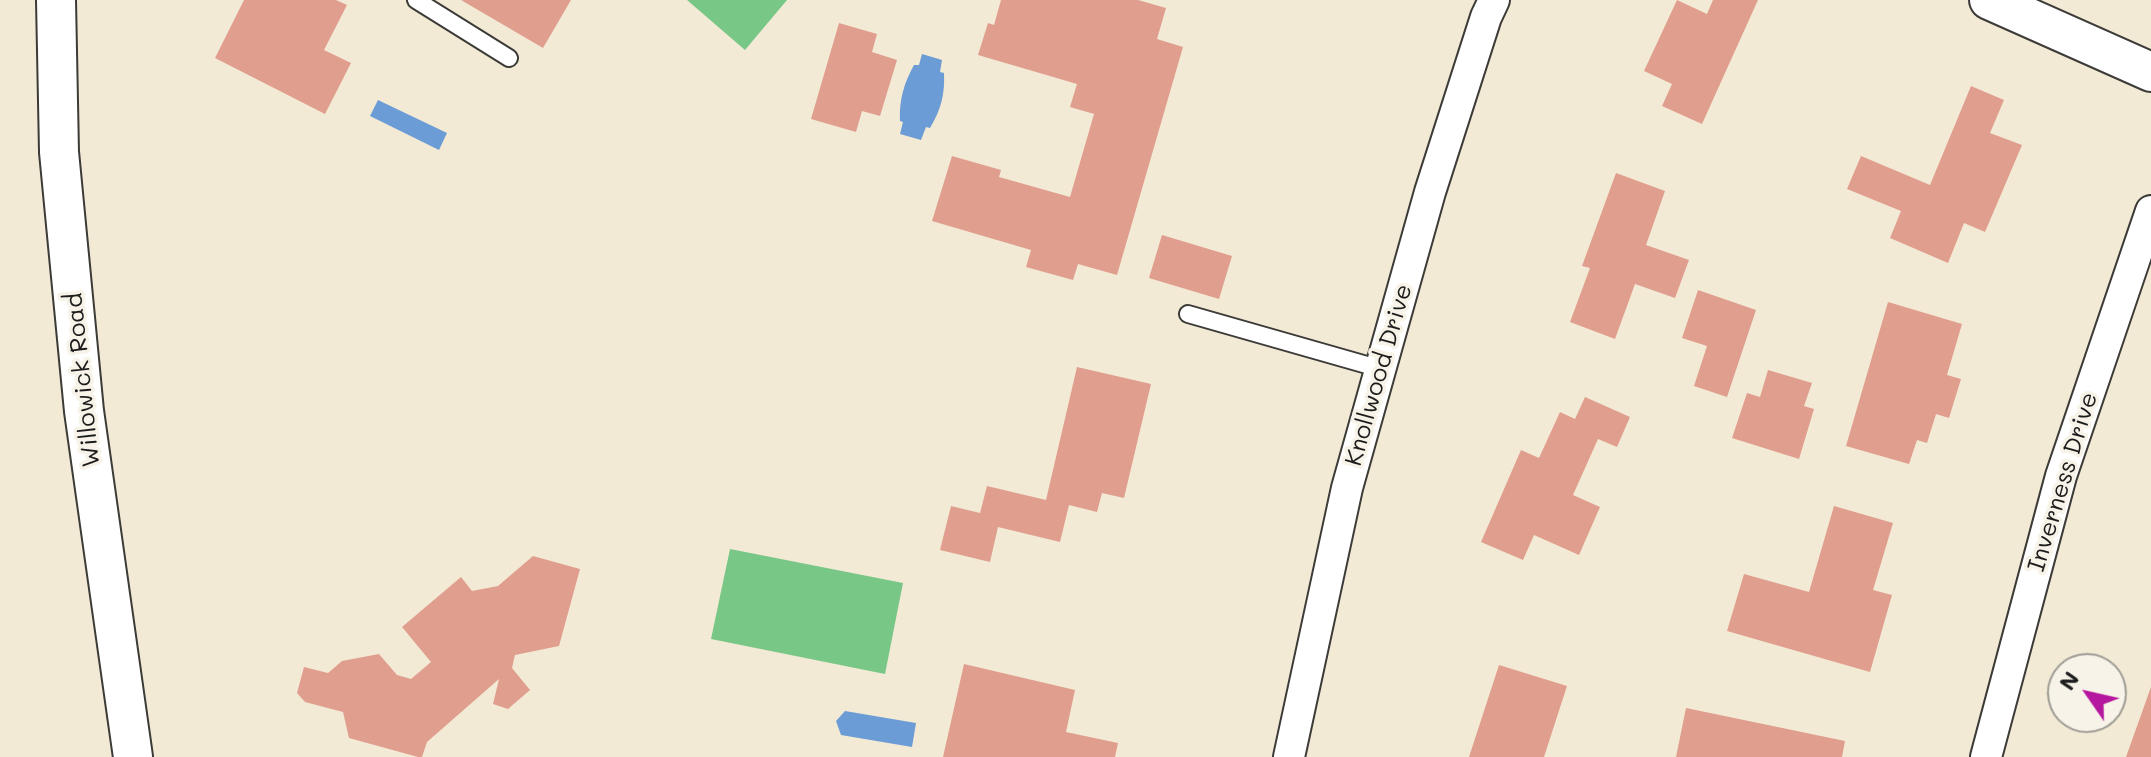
<!DOCTYPE html>
<html>
<head>
<meta charset="utf-8">
<style>
	body { margin:0 }
	#map { position:relative; width:2151px; height:757px; overflow:hidden; background:#f3ead5; font-family:Mali,sans-serif }
	canvas { display:block }
	.north { position:absolute; left:2047px; top:653px; width:80px; height:80px; box-sizing:border-box; background:#f7f3e8; border:2px solid #9f9d96; border-radius:50%; rotate:304deg; font-size:22px; font-weight:700; line-height:32px; text-align:center; color:#1c1c1c }
	.north::after { content:''; display:block; margin:auto; width:28px; height:36px; background:#b5179e; clip-path:polygon(50% 0,100% 100%,50% 72%,0 100%) }
</style>
</head>
<body>
<div id="map">
<canvas width="2151" height="757"></canvas>
<div class="north">N</div>
</div>
<script>
const context = document.querySelector('canvas').getContext('2d');
context.lineJoin = 'round';
function fill(path, color) { context.fillStyle = color; context.fill(path, 'evenodd'); }
function stroke(path, color, width, dash) { context.strokeStyle = color; context.lineWidth = width; context.lineCap = dash ? 'butt' : 'round'; context.setLineDash(dash || []); context.stroke(path); }
function label(font, color, halo, rows, align = 'center') {
  context.font = font + ' Mali,sans-serif'; context.lineWidth = 7; context.setLineDash([]); context.textBaseline = 'middle'; context.strokeStyle = halo; context.fillStyle = color; for (const [text, x, y, turn = 0] of rows) {
    context.save(); context.translate(x, y); context.rotate((+turn || 0) * Math.PI / 180); context.textAlign = isNaN(turn) ? turn : align; if (halo) context.strokeText(text, 0, 0); context.fillText(text, 0, 0); context.restore();
  }
}
const green = new Path2D(`
	M687,0H787L745,50Z
	M730,549L903,583L885,674L711,639Z`);
const water = new Path2D(`
	M922,54L942,60L940,72L944,73C945,94 941,110 930,128L926,127L921,140L900,134L903,122L900,121C899,100 904,83 914,65H919Z
	M378,100L447,133L439,150L370,116Z
	M845,711L916,723L912,747L841,735L836,721Z`);
const building = new Path2D(`
	M244,0H336L347,5L324,50L351,63L325,114L215,58Z
	M461,0H571L543,48Z
	M1001,0H1138L1166,8L1157,39L1183,47L1117,275L1078,264L1073,280L1026,267L1031,250L932,221L952,156L1001,170L999,177L1070,197L1094,114L1070,107L1077,84L978,55L988,23L994,25Z
	M1677,0L1707,14L1713,0H1758L1702,124L1662,106L1672,84L1644,71Z
	M839,23L877,34L872,52L897,60L880,116L862,111L856,132L811,119Z
	M1971,86L2004,100L1990,133L2022,145L1985,232L1964,223L1948,263L1890,238L1901,211L1847,189L1861,156L1930,185Z
	M1616,173L1665,191L1646,245L1689,260L1675,298L1635,284L1615,339L1570,322L1590,268L1582,266Z
	M1162,235L1232,256L1219,299L1149,278Z
	M1698,290L1756,310L1727,397L1694,386L1707,346L1682,338Z
	M1888,302L1962,324L1947,375L1961,379L1949,418L1936,414L1927,443L1917,440L1909,464L1846,446Z
	M1077,367L1151,384L1124,498L1102,493L1097,512L1069,505L1060,542L998,527L990,562L940,550L951,506L980,513L987,486L1046,500Z
	M1768,370L1812,383L1804,406L1814,409L1799,459L1732,438L1747,393L1760,397Z
	M1585,397L1630,417L1617,447L1598,439L1573,495L1600,507L1579,555L1534,535L1523,560L1481,542L1521,450L1539,458L1560,412L1575,419Z
	M1834,506L1893,523L1873,590L1892,595L1870,672L1727,631L1744,574L1809,592Z
	M533,556L580,569L559,646L515,655L512,668L530,690L508,709L493,704L499,679L427,742L422,757H418L349,738L343,712L305,702L297,693L304,667L328,673L342,661L379,654L397,675L411,679L431,662L402,627L461,577L472,591L498,586Z
	M964,664L1075,690L1066,732L1118,743L1115,757H943Z
	M1499,665L1567,686L1544,757H1469Z
	M2151,687V757H2126Z
	M1686,708L1845,741L1842,757H1676Z`);
const service = new Path2D(`
	M416,0L509,58
	M1188,314L1381,369`);
const minor = new Path2D(`
	M1289,757L1347,488L1430,192L1486,17L1494,0
	M1986,757L2061,476L2151,211`);
const tertiary = new Path2D(`
	M56,0L59,152L84,411L133,757
	M1989,0L2151,72`);
const streetNames = [
	["Knollwood Drive",1379,375,-74],
	["Willowick Road",83,380,-96],
	["Inverness Drive",2063,482,-73]
];
fill(green, '#78c787');
fill(water, '#6b9cd5');
fill(building, '#e09e8e');
stroke(service, '#3c3b38', 20);
stroke(minor, '#3c3b38', 34);
stroke(tertiary, '#3c3b38', 42);
stroke(service, '#fff', 16);
stroke(minor, '#fff', 30);
stroke(tertiary, '#fff', 38);
label('24px', '#1c1c1c', '#f7f3e8', streetNames);
</script>
</body>
</html>
